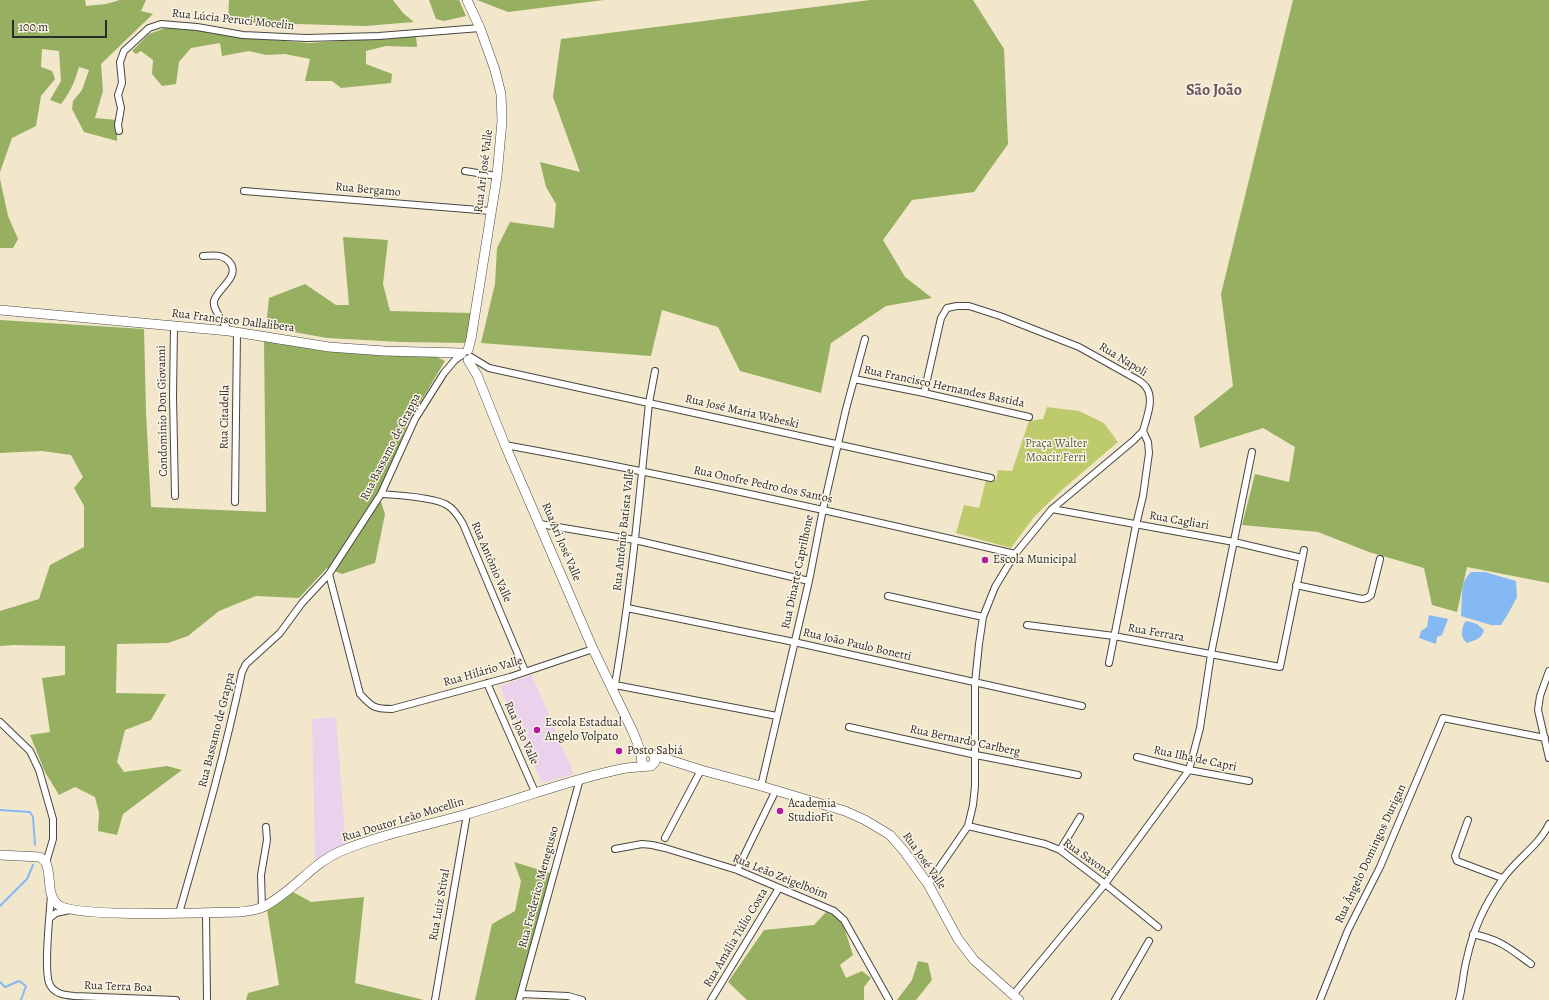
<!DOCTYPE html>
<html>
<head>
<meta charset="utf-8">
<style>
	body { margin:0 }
	#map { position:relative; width:1549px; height:1000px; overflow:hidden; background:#f3e7cb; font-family:Alegreya,serif }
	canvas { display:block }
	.scale { position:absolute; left:12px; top:20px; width:95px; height:18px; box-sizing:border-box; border:2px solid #2b2b2b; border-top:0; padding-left:5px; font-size:12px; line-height:14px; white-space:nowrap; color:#2b2b2b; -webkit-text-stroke:3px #fcf5e5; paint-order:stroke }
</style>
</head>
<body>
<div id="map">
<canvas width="1549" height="1000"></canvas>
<div class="scale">100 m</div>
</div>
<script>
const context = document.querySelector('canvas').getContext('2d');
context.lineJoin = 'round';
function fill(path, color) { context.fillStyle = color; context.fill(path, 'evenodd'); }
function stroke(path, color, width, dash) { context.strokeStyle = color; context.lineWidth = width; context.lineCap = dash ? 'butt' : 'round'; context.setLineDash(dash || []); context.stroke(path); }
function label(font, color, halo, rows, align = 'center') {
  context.font = font + ' Alegreya,serif'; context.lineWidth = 3; context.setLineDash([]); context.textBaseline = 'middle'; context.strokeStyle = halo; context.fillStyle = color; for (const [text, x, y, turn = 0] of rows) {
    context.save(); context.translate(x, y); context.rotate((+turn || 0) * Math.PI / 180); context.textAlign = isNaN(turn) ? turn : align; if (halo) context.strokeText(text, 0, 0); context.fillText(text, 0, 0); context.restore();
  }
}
const built = new Path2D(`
	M532,675L574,774L542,783L500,686Z
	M336,717L346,846L315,861L312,719Z`);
const green = new Path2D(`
	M1047,407L1079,411L1104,423L1118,442L1063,489L1034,517L1011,548L956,533L964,505L979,508L986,480H996L998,470L1012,471L1029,421L1043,419Z`);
const forest = new Path2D(`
	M0,0H85L86,6L106,4L120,0H146L141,11L153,14L101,64L103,91L95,118L117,120V141L84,132L72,109L73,101L82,90L89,70L79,67C75,81 70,93 61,104L50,100L61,81L59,51L42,49L41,67L52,71L55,79L41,96L36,126L12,138L0,172Z
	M229,0H393L403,13L414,22L365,26L228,22Z
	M429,0H459L466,16L444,21L436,19Z
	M477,0H703H604L508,12Z
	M870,0H973L1004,49L1008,144L974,192L912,200L883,240L905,277L932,298L886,306L831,343L821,393L740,371L718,327L662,310L651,356L481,343L495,284L497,248L510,222L554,228L556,204L546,187L540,162L580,172L553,97L561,39Z
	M1293,0H1549V583L1467,567L1457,612L1432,605L1424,568L1369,552L1318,532L1242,525L1255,474L1289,482L1295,447L1263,428L1200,448L1194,417L1233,386L1221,294Z
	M165,28L205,31L247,38L309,43L416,36L417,47L386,46L366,51V64L392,74L391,83L341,88L332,81H305L310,59L285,54L266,55L249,51L222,56L220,43L191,48L179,62L176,84L162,86L152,74L153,60L141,51L136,54L132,51L149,34Z
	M0,179L8,216L18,239L13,248H0Z
	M343,237L388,240L383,284L390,311L472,313L468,343L401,342L327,338L266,327L269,298L305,284L336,305H349Z
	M0,320L144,329L146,412L151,507L266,512L264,340L437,357L445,361L408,423L390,468L378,493L385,514L375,563L342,574L327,568L299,598L256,596L219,611L188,636L168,643L117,644L116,693L166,694L151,720L125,730L117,762L124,772L167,766L182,770L123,814L117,835L98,831L99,813L95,797L75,787L59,795L45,772L30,735L50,732L42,678L65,675V646L14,645L0,646V611L39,599L50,565L84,547V506L74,488L83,477L71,455L42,451L0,453Z
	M514,862L550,873L537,930L517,1000H475L492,924L515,911L521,881Z
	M293,892L311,902L364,897L355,983L424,1000H246L248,993L279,985L267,910Z
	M826,912L841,918L853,955L840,965L846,978L862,971L871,978L864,987V1000H747L728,982L764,930L814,925Z
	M918,961L928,963L932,980L916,1000H897L912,980Z`);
const water = new Path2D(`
	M1471,572H1485L1516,581L1517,597L1508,614L1501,625H1491L1461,616C1462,607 1461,586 1465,580C1466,577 1469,575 1471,572Z
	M1429,615L1448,619L1442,635L1437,637L1436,644L1419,638L1421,631L1427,627Z
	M1467,621L1477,624L1484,630C1482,639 1475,640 1467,643C1460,638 1461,629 1465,622Z`);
const stream = new Path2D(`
	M0,810L30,812L33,817L35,845
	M0,906L27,879L33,865
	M0,982L5,987L19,981L26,986L21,1000`);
const street = new Path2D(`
	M119,131L118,125L121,108L118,95L122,83L120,62L124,51L149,28L161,24L197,27L243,35L306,38L379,36L480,28
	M465,171L497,176
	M244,191L491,211
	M203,256C215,255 224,254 231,264C239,278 217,289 214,301C212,309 225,324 229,331
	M174,326L173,396L175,496
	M471,357L489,368L991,478
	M854,379L924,393L1029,417
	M924,393L941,318L947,308L957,306H969L1000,316L1079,347L1138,380C1141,382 1144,384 1146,387C1155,399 1146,419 1143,431L1148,442L1149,453L1143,496L1136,525L1109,663
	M505,445C676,476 845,514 1015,554
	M381,494C397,495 434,497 447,505C454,509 459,517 463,524L525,671
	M235,502L237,332
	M1052,509L1234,542L1302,558
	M540,524L635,540L809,581
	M329,574L360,694C372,707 374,709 392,709L510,677L593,649
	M1296,585L1362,599L1367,598L1371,595L1380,559
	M888,596L983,617
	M627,608L794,642L1082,706
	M1027,625L1114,636L1280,667L1304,550
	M1549,671L1540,696L1538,710L1549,758
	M487,683L535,792
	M615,685L777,716
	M614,690C631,595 639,499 649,403L655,371
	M0,722L30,751L39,770L53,819V839L46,863
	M849,727L976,755L1078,775
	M1137,757L1189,770L1249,781
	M761,786L809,581L823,509L846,409L865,339
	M1468,820L1455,856L1457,861L1502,878
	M968,826L1045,844L1060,850L1105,884L1158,927
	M665,838L701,770
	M615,849L642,844L652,845L665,848L737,870L834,911L844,920L889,1000
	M1060,850L1080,817
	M737,870L776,790
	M928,884L968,826L973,805L975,786V683L979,644L983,617L995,587L1015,554L1052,509L1133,441L1143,431
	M51,895C50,912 43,973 50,985C55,994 64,995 74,996L176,1000
	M262,908L261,875L267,840L266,827
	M179,913C202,833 225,754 242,672L246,664L280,633L302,603L329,574L381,494L415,419L444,373L455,360L462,355
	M206,913L207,1000
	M50,918L56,913L70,910
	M1473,934C1501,940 1509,948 1531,964
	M521,994L568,996L582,1000
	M1013,995L1105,884L1189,770L1200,728L1211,654L1252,452
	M435,1000L467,814
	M519,1000L580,779
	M711,1000L779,888
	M1115,1000L1149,941
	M1320,1000L1348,930L1380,867L1443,718L1545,738
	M1459,1000C1463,986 1463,972 1467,958C1473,930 1485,904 1502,880C1515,860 1539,846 1549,824`);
const secondary = new Path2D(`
	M467,0L480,28L495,70L501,94L502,121L497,176L471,339L468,350
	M0,310L229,331L329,347L384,351L462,353
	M468,360L477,375L505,445L593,649L633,732L642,755
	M645,766L642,763L641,757L645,752H650L654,755L701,770L761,786L845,811L865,820L890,835L904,851L928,884L958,939L974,960L1019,1000
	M0,855L40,857C42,859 45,861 46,863C52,877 46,893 57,904C72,919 211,912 240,912C247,911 257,910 263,907C293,892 311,864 341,851C382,834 425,826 467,814C518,800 568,780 621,769C631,767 641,767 651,766L655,762L654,755`);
const markers = [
	[985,560,4,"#b5179e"],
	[537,730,4,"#b5179e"],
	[619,751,4,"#b5179e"],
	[780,811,4,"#b5179e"]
];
const streetNames = [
	["Rua Lúcia Peruci Mocelin",233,20,6],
	["Rua Ari José Valle",484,171,-83],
	["Rua Bergamo",368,190,5],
	["Rua Francisco Dallalibera",233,321,7],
	["Rua Napoli",1123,360,31],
	["Rua Francisco Hernandes Bastida",944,387,12],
	["Condomínio Don Giovanni",163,411,-91],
	["Rua José Maria Wabeski",742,412,13],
	["Rua Citadella",225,417,-89],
	["Rua Bassamo de Grappa",391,447,-63],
	["Rua Onofre Pedro dos Santos",763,485,12],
	["Rua Cagliari",1179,521,10],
	["Rua Antônio Batista Valle",624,530,-84],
	["Rua Ari José Valle",561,542,67],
	["Rua Antônio Valle",491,562,67],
	["Rua Dinarte Caprilhone",798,572,-78],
	["Rua Ferrara",1156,633,10],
	["Rua João Paulo Bonetti",857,645,13],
	["Rua Hilário Valle",483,672,-16],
	["Rua Bassamo de Grappa",217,730,-76],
	["Rua João Valle",521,733,66],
	["Rua Bernardo Carlberg",965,741,12],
	["Rua Ilha de Capri",1195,759,12],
	["Rua Doutor Leão Mocellin",403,820,-17],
	["Rua Ângelo Domingos Durigan",1371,854,-65],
	["Rua Savona",1087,858,35],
	["Rua José Valle",924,861,55],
	["Rua Leão Zeigelboim",780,877,22],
	["Rua Frederico Menegusso",539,887,-75],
	["Rua Luíz Stival",440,905,-80],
	["Rua Amália Túlio Costa",736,938,-59],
	["Rua Terra Boa",118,987,2]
];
const parkNames = [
	["Praça Walter",1056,444],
	["Moacir Ferri",1056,458]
];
const poiNames = [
	["Escola Municipal",993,560],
	["Escola Estadual",545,723],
	["Angelo Volpato",545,737],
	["Posto Sabiá",627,751],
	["Academia",788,804],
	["StudioFit",788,818]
];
const districtNames = [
	["São João",1214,91]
];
fill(built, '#ead1ec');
fill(green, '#becb6d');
fill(forest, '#96af60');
fill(water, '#85b9f3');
stroke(stream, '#85b9f3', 2);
stroke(street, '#494743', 8);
stroke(secondary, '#494743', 10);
stroke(street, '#fff', 6);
stroke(secondary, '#fff', 9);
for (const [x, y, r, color] of markers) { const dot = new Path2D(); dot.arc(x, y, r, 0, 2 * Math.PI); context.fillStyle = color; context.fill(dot); stroke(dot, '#fcf5e5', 1.5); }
label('12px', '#2b2b2b', '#fcf5e5', streetNames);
label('12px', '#575b3f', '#fcf5e5', parkNames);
label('12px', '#2b2b2b', '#fcf5e5', poiNames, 'left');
label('bold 16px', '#6c525b', '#fcf5e5', districtNames);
</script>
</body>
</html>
